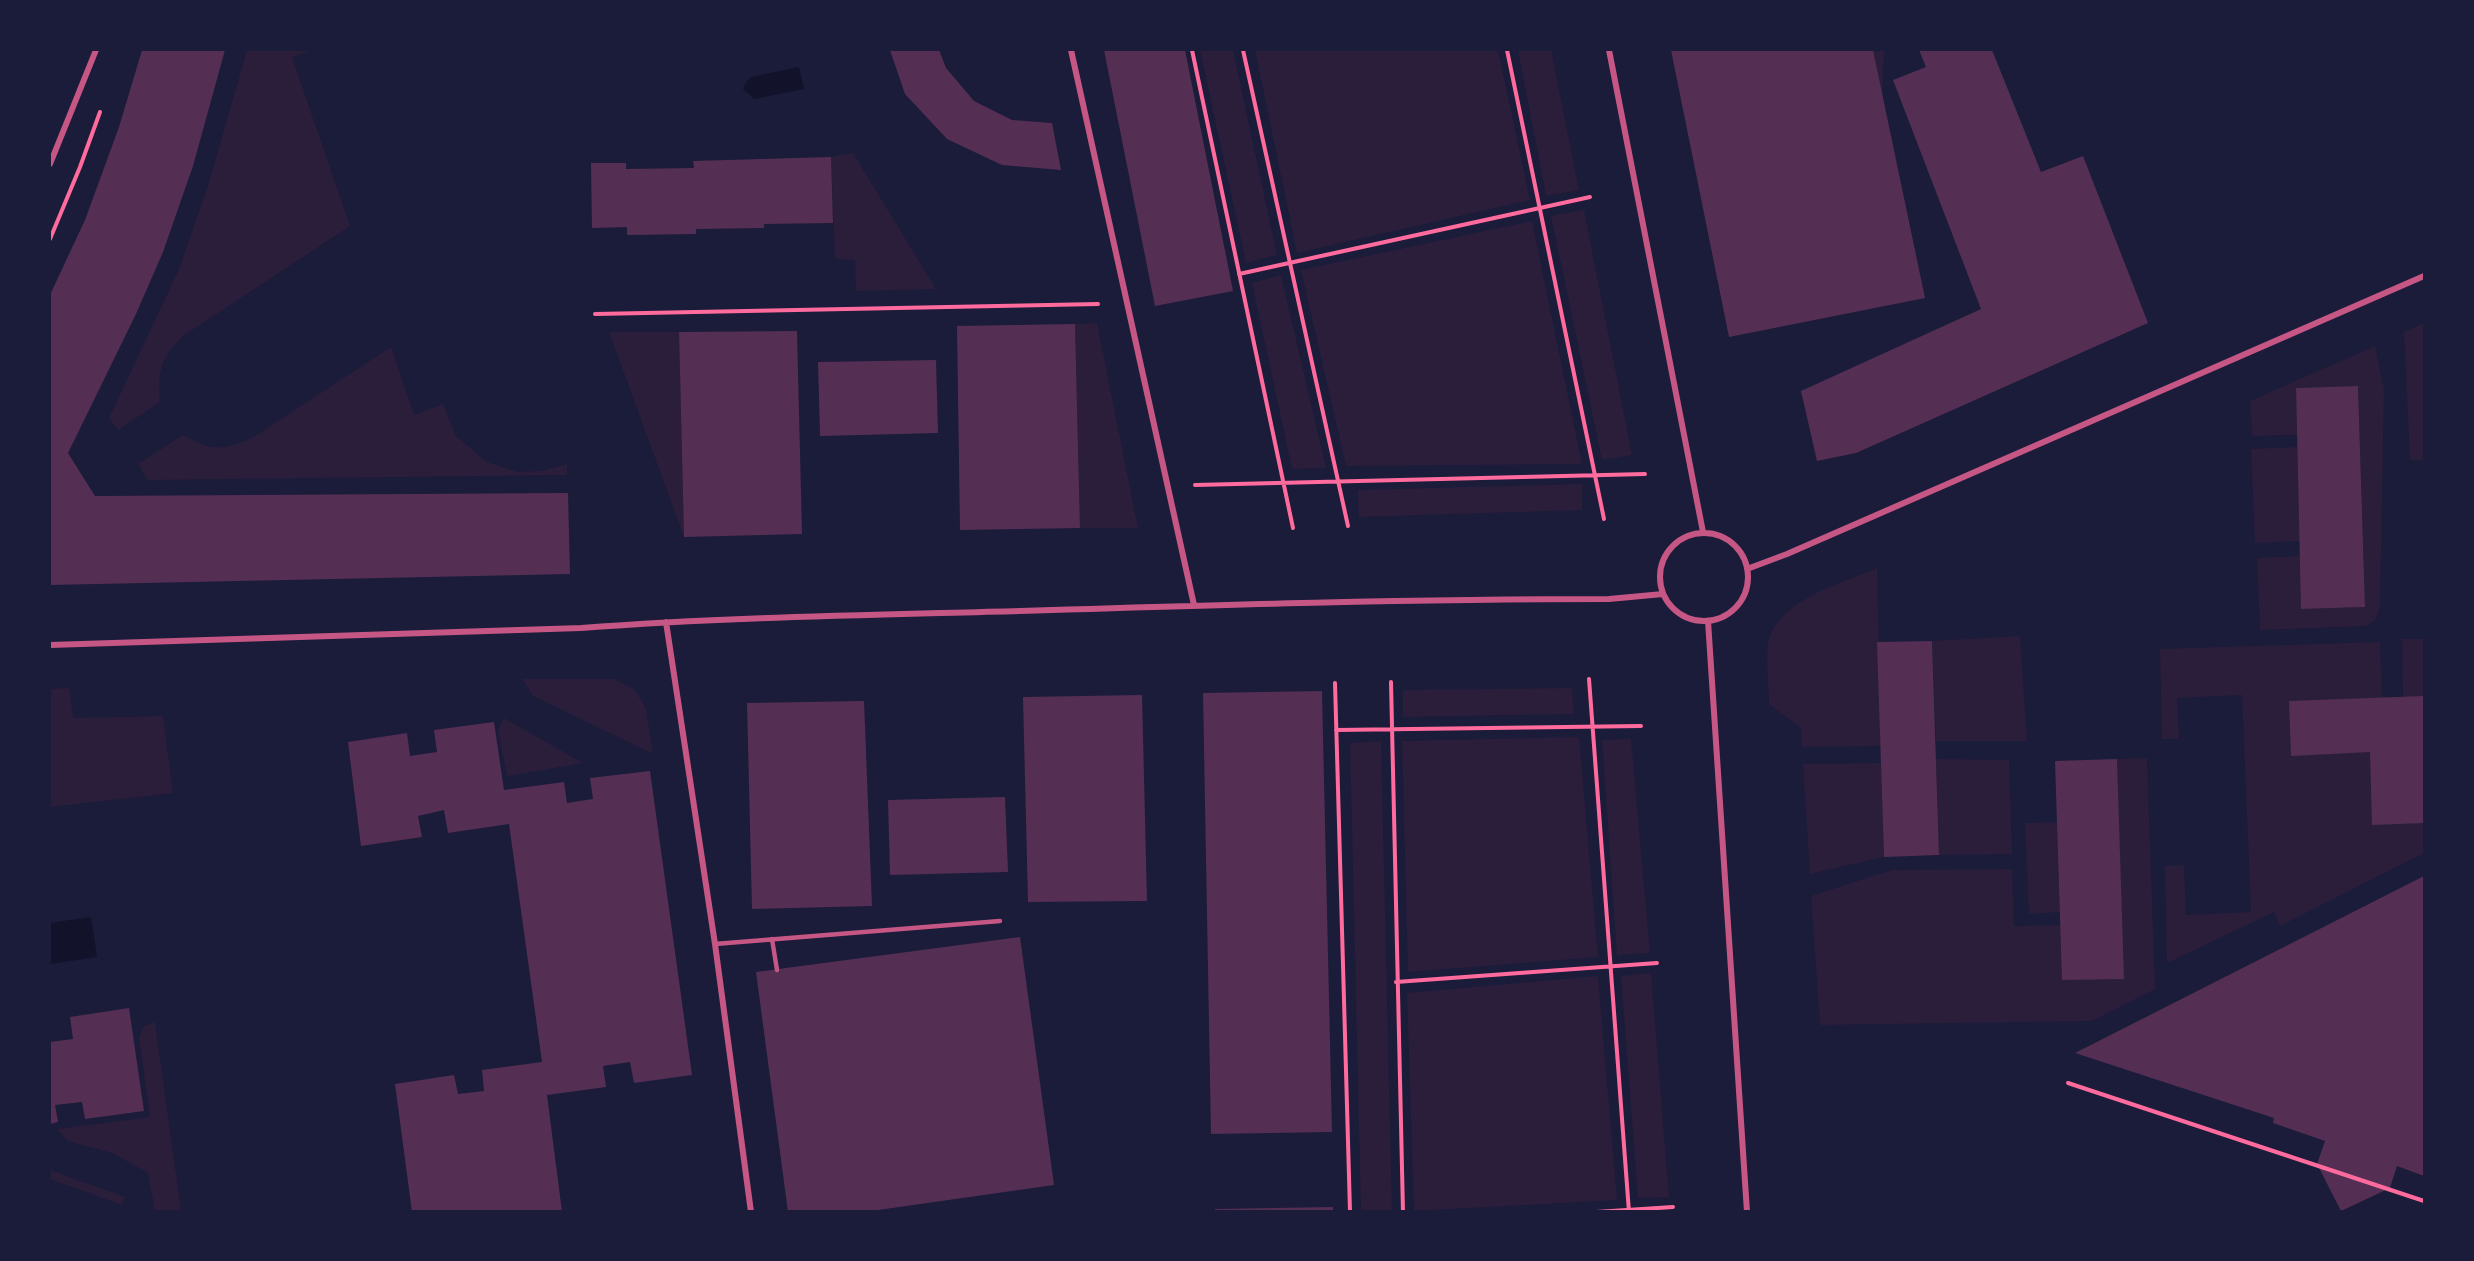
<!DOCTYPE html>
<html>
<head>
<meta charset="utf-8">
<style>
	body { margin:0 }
	#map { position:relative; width:2474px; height:1261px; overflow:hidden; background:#1b1b3a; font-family:Mulish,sans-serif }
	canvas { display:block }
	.frame { position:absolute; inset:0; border:51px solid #1b1b3a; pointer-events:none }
</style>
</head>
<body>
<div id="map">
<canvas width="2474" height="1261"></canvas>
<div class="frame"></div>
</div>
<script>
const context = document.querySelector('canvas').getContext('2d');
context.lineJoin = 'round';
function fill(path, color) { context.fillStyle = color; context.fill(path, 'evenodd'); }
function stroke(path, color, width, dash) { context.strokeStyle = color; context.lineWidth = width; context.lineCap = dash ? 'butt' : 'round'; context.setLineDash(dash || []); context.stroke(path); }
const green = new Path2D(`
	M247,50H313L292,57L350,226L183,336C160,358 158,371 160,402L118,430L109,418L179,269L208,186Z
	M1200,50H1233L1277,255L1246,263Z
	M1255,50H1498L1530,200L1297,253Z
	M1518,50H1551L1579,190L1546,196Z
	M1873,50H1884L1882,98Z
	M853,153L936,289L856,291L855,260L835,259L831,157Z
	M1584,210L1632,455L1602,460L1551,216Z
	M1532,221L1582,464L1346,466L1301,270Z
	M1281,275L1326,468L1292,469L1252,283Z
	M1097,323L1138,528H1080L1075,324Z
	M2424,323V460H2410L2404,332Z
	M609,332H679L684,537Z
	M2375,346L2384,389L2380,607L2375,620L2366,626L2260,630L2257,558L2301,556L2302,609L2365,607L2358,386L2296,388L2297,435L2252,436L2250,401Z
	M391,347L414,415L443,404L456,436L487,462L518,472L543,471L567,464V475L148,480L138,464L183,435C212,451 222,451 252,438Z
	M2297,447L2300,541L2255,543L2251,449Z
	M1582,484V510L1359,517L1358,490Z
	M1877,568L1881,746L1802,747L1801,728L1769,704C1769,689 1765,652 1769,639C1783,598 1840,584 1877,568Z
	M2020,636L2027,741H1936L1932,641Z
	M2402,639H2424V853L2280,926L2274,912L2167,963L2165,866L2184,865L2186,915L2251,912L2242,695L2177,698L2179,739H2162L2160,649L2380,642L2382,697H2403Z
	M522,679H614L634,689L646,708L653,754L533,696Z
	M69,688L73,718L163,716L173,793L50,807V689Z
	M1572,688L1574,714L1403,717V690Z
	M504,718L583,763L507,776L498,729Z
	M1579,737L1598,957L1408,972L1402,741Z
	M1631,739L1650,953L1617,955L1602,740Z
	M1381,741L1392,1211H1361L1350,743Z
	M2147,758L2155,989L2092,1021L1820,1025L1811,896L1892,870L2012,869L2014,926L2061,925L2123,979L2117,759Z
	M1936,759L2009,760L2012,854L1939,855Z
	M1881,763L1884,857L1810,874L1803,764Z
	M2057,822L2060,912L2029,914L2025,823Z
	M1651,973L1669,1197L1638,1198L1621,976Z
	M1598,976L1617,1200L1414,1211L1407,993Z
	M155,1022L181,1211H155L148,1173L112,1153L68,1141L57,1129L150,1117L139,1038L144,1026Z
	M50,1166L53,1171L125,1197L122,1205L50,1179Z`);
const water = new Path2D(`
	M799,67L804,89L754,99L743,89L746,82L751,77Z
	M91,917L97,957L50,964V923Z`);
const building = new Path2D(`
	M142,50H225L193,166L163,252L136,314L68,453L95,496L568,493L570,574L50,585V295L85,220L119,127Z
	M890,50H939L946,68L974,101L1012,120L1052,123L1061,170L1002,165L947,139L905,94Z
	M1104,50H1185L1233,291L1155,306Z
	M1671,50H1873L1925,298L1729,337Z
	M1919,50H1992L2041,172L2083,156L2148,323L1856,453L1817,461L1801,391L1981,309L1893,80L1926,67Z
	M831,157L833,223L764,224V228L696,229V234L627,235V227L592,228L591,163H626V169L694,168L693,161Z
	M1075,324L1080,528L960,530L957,326Z
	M797,331L802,534L684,537L679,332Z
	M936,360L938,433L820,436L818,362Z
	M2358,386L2365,607L2301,609L2296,388Z
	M1932,641L1939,855L1884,857L1877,642Z
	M1322,691L1332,1132L1211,1134L1203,693Z
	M1142,695L1147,901L1028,902L1023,697Z
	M2424,696V823L2372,825L2370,752L2291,756L2289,701Z
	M864,701L872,906L752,909L747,703Z
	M494,722L504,790L564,782L567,803L593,799L590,778L650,771L692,1075L634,1083L630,1062L603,1066L606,1087L547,1095L562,1212H412L395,1084L454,1075L458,1094L484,1091L482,1070L542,1062L509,824L448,833L444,810L418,816L422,837L361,846L348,742L407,733L410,756L437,752L434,730Z
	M2117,759L2124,979L2062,980L2055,761Z
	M1005,797L1008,872L890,875L888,800Z
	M2424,876V1176L2397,1166L2390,1188L2341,1211L2317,1164L2325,1141L2273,1123L2274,1118L2075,1053Z
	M1020,937L1054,1185L864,1212H788L756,972Z
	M129,1008L144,1111L85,1119L82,1102L55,1105L58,1122L50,1124V1042L73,1039L70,1017Z
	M1333,1207V1212H1215V1209Z`);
const path = new Path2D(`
	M1192,50L1293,528
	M1243,50L1348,526
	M1507,50L1604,519
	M50,239L80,167L100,112
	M1239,274L1590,197
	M595,314L1098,304
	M1195,485L1645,474
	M1589,679L1629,1212
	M1391,682L1403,1212
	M1335,683L1350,1212
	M1336,730L1641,726
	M1396,982L1657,963
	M2068,1083L2424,1201
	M1596,1212L1673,1207`);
const service = new Path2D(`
	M772,939L777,970
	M715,944L1000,921`);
const minor = new Path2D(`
	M1071,50L1194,605
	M1609,50L1703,532
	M50,164L96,50
	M1660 577a44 44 0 1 1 88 0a44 44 0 1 1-88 0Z
	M1747,569L1787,554L2424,276
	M1708,621L1747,1212
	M666,622L715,944L751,1212
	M50,645L581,628C727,617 873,615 1020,611C1216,605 1412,599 1609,599L1663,594`);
fill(green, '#2a1e3b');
fill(water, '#12122b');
fill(building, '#542f53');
stroke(path, '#ff6b9d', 4);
stroke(service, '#c65784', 4.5);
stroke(minor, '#c65784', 6);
</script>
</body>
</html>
